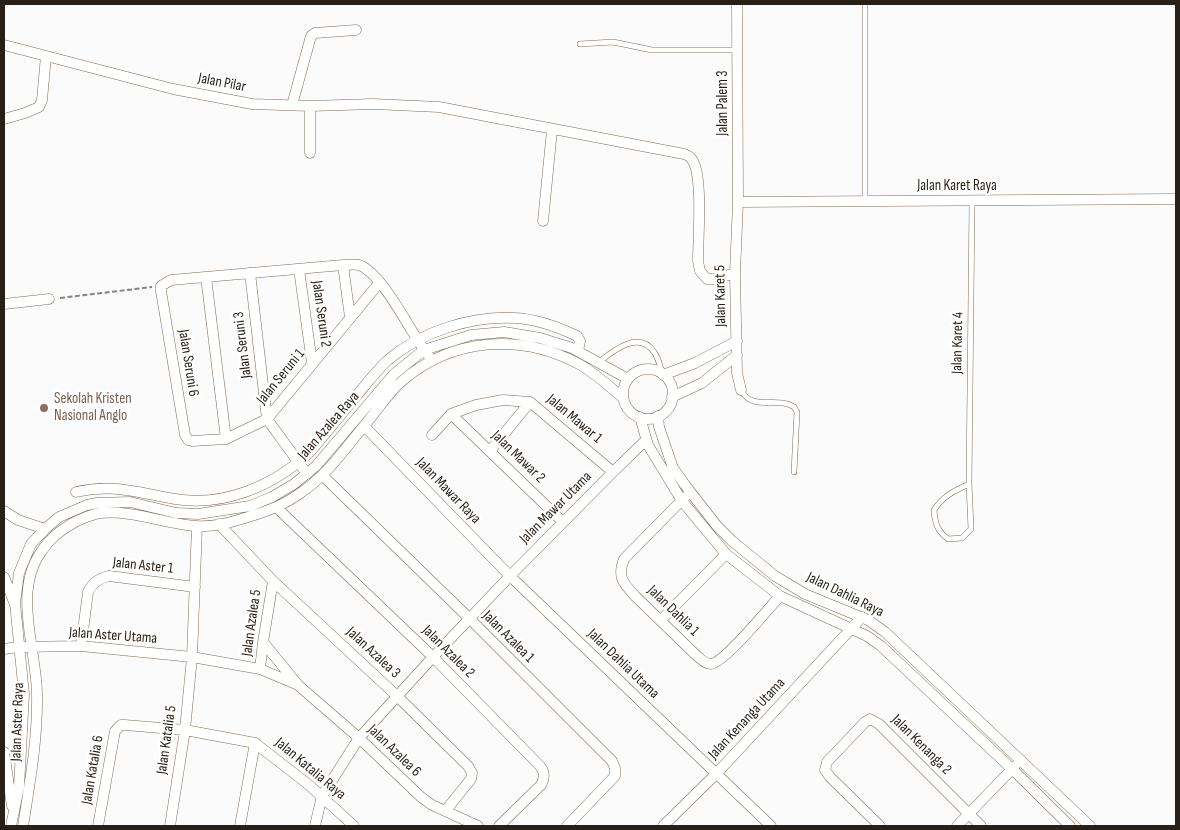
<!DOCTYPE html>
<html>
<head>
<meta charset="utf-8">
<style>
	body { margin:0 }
	#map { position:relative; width:1180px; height:830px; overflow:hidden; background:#fbfbfb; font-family:"Sofia Sans Condensed",sans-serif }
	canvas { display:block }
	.frame { position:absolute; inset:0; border:5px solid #281f17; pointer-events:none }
</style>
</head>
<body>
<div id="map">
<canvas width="1180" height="830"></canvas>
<div class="frame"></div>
</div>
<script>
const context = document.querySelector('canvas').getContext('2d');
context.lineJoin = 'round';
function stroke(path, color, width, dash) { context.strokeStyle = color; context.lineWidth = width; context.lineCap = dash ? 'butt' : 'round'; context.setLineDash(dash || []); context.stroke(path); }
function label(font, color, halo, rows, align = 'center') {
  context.font = font + ' "Sofia Sans Condensed",sans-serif'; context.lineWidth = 5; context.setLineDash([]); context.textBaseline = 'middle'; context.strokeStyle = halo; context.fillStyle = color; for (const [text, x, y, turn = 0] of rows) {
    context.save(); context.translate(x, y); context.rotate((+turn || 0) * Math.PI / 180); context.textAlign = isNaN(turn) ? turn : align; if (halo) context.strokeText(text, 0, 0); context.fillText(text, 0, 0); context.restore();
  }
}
const path = new Path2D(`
	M60,298L152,287`);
const service = new Path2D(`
	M865,4V201
	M580,44L613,42L652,50H737
	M599,362C614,350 639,330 654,352C659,358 660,368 663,375
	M741,390C752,412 778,396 794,407L797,412L794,472
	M969,484C954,491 943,496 934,510C935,523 937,531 948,539L962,538L971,529L969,484L972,202`);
const minor = new Path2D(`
	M737,4L738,202L735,273L737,373L741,390
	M4,45L173,89L252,104L310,106L373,104L439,107L684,154C688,155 691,157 693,161C703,179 698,238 698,261L700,271L707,279H716L735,273
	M292,105L311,36L315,33L356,30
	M4,119L25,113L39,107L42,100L46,56
	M310,153V106
	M738,202L1176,199
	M543,221L552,130
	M343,265L350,317
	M299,269L312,363
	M250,273L267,419L307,474
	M206,277L226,439
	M380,282L267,419L226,439L192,441L188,440L185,435L161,291V286L171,280L343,265C348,265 354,264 359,265C383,273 411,334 428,355
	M4,304L49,299
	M623 394a25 25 0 1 1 50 0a25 25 0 1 1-50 0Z
	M663,375L695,363L737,341
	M672,397L702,383L737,355
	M451,414L563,522
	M658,416L659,427L673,468L685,485L717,526L732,541L775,576L805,594L868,620L885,632L1090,826
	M640,417L648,445L682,501L726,554L780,596L867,636L881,646L1012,769L1070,826
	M364,426L510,576L771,826
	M432,435L451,414L476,405L503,400L530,402L613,472
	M490,451L530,402
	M322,475L470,619L612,761L615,768V776L567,826
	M76,492C114,483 138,493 175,499C224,507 273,486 309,453C324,436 338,418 353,400C364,387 375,372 388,360C422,331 471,316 515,318C537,319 558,327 577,336L580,341L578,351
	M685,497L624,559C617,577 623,583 635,596L697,656C701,659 705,664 711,664C724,663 769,608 780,596
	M276,507L433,657L540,766C545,773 545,777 541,785L499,826
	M4,511L18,520L45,529
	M219,524L273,581L397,696L468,766L472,773L471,779L446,810
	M4,577L14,602
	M661,620L726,554
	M263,642L298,685L359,738L421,797L432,805L478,826
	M81,646L88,592C92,583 100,578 109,576L195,587
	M4,649L18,647L81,646L192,657L260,669L298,685
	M260,669L263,642L273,581
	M4,752L12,806
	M11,826L19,787L24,694L15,603L19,573L31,544L45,529L59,517L87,505L97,503L130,502L176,513L198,514L250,506L272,497L294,484L316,466L394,374L424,350L471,335L504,332L540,338L572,348L628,379
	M23,826C30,782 38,737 37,693C36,648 13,592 41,552C50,538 63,528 77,521C84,518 92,514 100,513C132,510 163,523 195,526C208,527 225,524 238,520C259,514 281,507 299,494C327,476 347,446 368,421C379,408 389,392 402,381C452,338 520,333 577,363C594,372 609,386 623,398
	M98,826L115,731L121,725H125L185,730L255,743L309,785L354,826
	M170,826L185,730L192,657L197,526
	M240,826L255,743
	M315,826L322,796L359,738L433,657L510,576L613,472L646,440
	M663,826L716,774L862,617
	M880,826L830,777L825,770L827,762L865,722L870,719L879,724L981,826
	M957,826L1015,766`);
const markers = [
	[44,408,5,"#8d6e63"]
];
const streetNames = [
	["Jalan Pilar",222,83,11],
	["Jalan Palem 3",723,103,-90],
	["Jalan Karet Raya",957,186],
	["Jalan Karet 5",721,296,-91],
	["Jalan Seruni 2",321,314,82],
	["Jalan Karet 4",958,343,-89],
	["Jalan Seruni 3",243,345,-97],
	["Jalan Seruni 6",188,363,81],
	["Jalan Seruni 1",281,377,-51],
	["Jalan Mawar 1",574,419,40],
	["Jalan Azalea Raya",329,426,-49],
	["Jalan Mawar 2",518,457,44],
	["Jalan Mawar Raya",448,491,46],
	["Jalan Mawar Utama",556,508,-45],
	["Jalan Aster 1",143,566,6],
	["Jalan Dahlia Raya",845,595,26],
	["Jalan Dahlia 1",673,611,44],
	["Jalan Azalea 5",252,623,-82],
	["Jalan Aster Utama",113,636,4],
	["Jalan Azalea 1",508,637,45],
	["Jalan Azalea 2",448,652,45],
	["Jalan Azalea 3",373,653,43],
	["Jalan Dahlia Utama",623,664,44],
	["Jalan Kenanga Utama",747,719,-47],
	["Jalan Aster Raya",18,722,-88],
	["Jalan Katalia 5",167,740,-82],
	["Jalan Kenanga 2",921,745,45],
	["Jalan Azalea 6",394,751,44],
	["Jalan Katalia Raya",310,769,40],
	["Jalan Katalia 6",93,770,-80]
];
const educationNames = [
	["Sekolah Kristen",54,399],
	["Nasional Anglo",54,416]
];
stroke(service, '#816a56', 6);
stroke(minor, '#816a56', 11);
stroke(path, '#88837f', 2, [5, 2.5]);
stroke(service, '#fff', 5);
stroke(minor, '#fff', 10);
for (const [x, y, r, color] of markers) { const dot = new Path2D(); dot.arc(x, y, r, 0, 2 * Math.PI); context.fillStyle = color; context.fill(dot); stroke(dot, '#fff', 2); }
label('15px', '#281f17', '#fff', streetNames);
label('15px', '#785e54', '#fff', educationNames, 'left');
</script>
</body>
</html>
